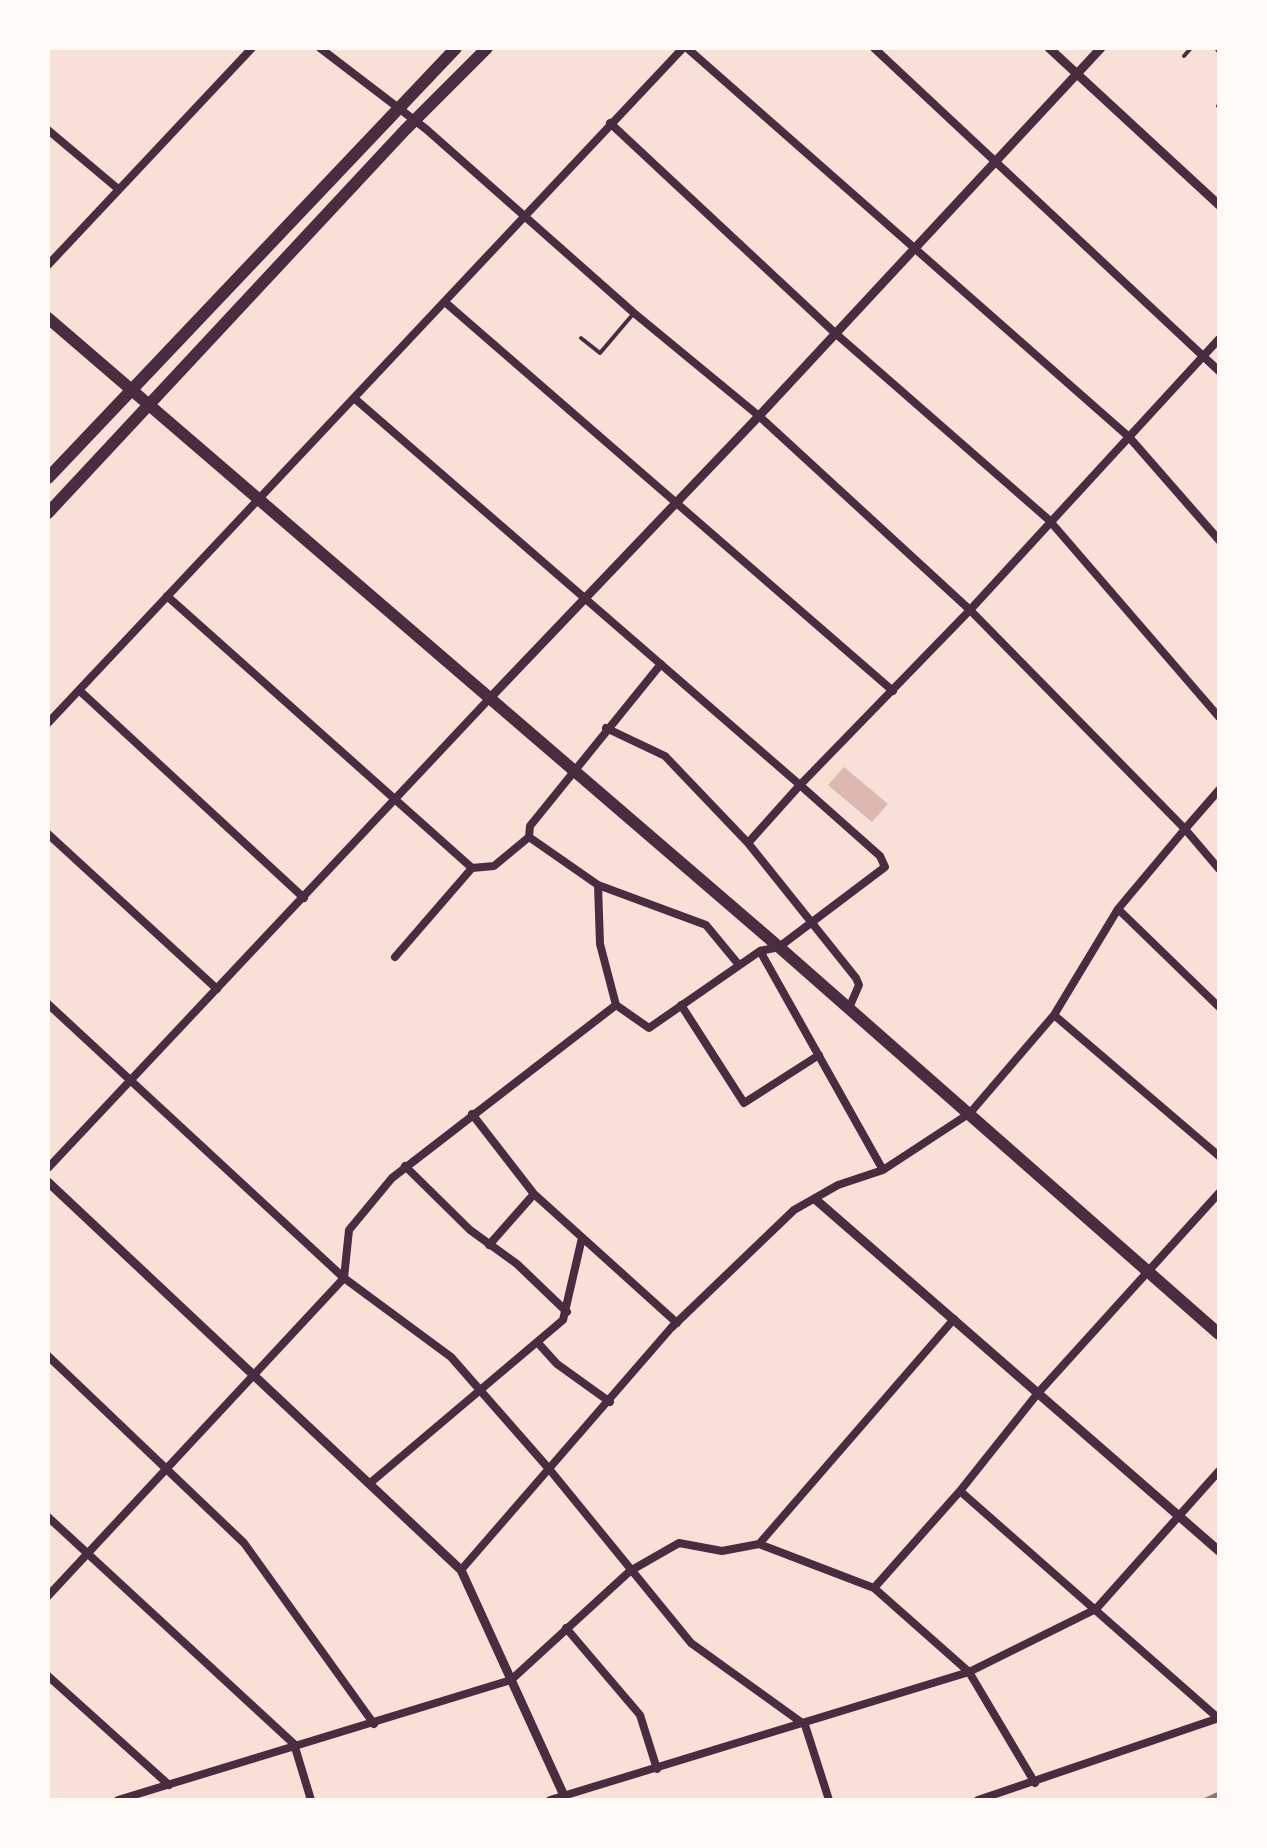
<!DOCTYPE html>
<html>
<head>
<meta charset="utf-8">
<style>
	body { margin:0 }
	#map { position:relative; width:1267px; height:1848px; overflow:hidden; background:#f7e1d7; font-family:Mulish,sans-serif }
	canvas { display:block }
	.frame { position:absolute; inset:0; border:50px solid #fffaf5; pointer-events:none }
</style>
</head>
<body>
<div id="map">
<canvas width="1267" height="1848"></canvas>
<div class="frame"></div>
</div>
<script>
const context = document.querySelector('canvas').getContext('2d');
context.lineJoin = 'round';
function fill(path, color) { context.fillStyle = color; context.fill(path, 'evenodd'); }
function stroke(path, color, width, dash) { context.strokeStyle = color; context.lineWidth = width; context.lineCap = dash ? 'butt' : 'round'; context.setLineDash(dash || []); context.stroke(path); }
const water = new Path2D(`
	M844,767L888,804L872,822L828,785Z`);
const service = new Path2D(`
	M1216,48L1219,52
	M1184,56L1191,48
	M1218,106L1219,105
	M581,338L600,353L634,313`);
const minor = new Path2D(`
	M320,48L426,129L634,313L759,416L970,610L1185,829L1219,790
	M687,48L1129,437L1219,540
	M874,48L1219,371
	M610,123L835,333L1049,520L1219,717
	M48,130L117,188
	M48,265L252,48
	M446,303L893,691
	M354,398L800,785L970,610L1219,339
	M167,596L472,868L395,957
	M80,691L304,898
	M48,723L683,48
	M48,834L217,989
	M529,837L530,826L661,664
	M748,843L856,978L859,985L849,1008
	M472,868L494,866L529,837L598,885L706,925L739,965
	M598,885L600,944L616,1005
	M1118,909L1219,1007
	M760,951L883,1170
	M48,1004L344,1278L451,1357L550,1470L691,1643L805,1725L829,1800
	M681,1005L744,1103L819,1055
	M1054,1015L1219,1156
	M472,1114L534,1194L677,1323
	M405,1166L470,1230L517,1264L567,1312
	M48,1168L489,699
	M489,1245L534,1194
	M538,1343L557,1364L610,1402
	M48,1356L244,1543L374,1724
	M369,1484L563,1320L582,1238
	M960,1491L1218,1718
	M48,1517L294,1744L311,1800
	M759,1544L874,1588L969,1672L1035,1783
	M461,1570L671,1328L794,1210L838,1185L883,1170L970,1113L1054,1015L1118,909L1185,829L1219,869
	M874,1588L960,1491L1038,1393L1219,1193
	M48,1596L344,1278L349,1230L392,1178L616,1005L649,1028L760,951L779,947L885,867L880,856L800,785L748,843L665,756L606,728
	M566,1628L640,1715L657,1769
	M48,1676L169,1785
	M118,1800L511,1680L630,1571L679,1543L722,1551L759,1544L954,1319
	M550,1800L969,1672L1096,1609L1219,1471
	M978,1800L1219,1718`);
const tertiary = new Path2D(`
	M1049,48L1219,205
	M489,699L759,416L1101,48
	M48,1182L461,1570L566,1800
	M815,1199L1219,1551`);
const primary = new Path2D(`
	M48,318L779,947L1219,1334
	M48,478L456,48
	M48,513L405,130L487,48`);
const rail = new Path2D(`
	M1206,1800L1219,1794`);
fill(water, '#dcb8b0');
stroke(service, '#4a2c40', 4);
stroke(minor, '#4a2c40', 8);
stroke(tertiary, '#4a2c40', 9);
stroke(primary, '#4a2c40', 12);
stroke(rail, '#8f747c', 5);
</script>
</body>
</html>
